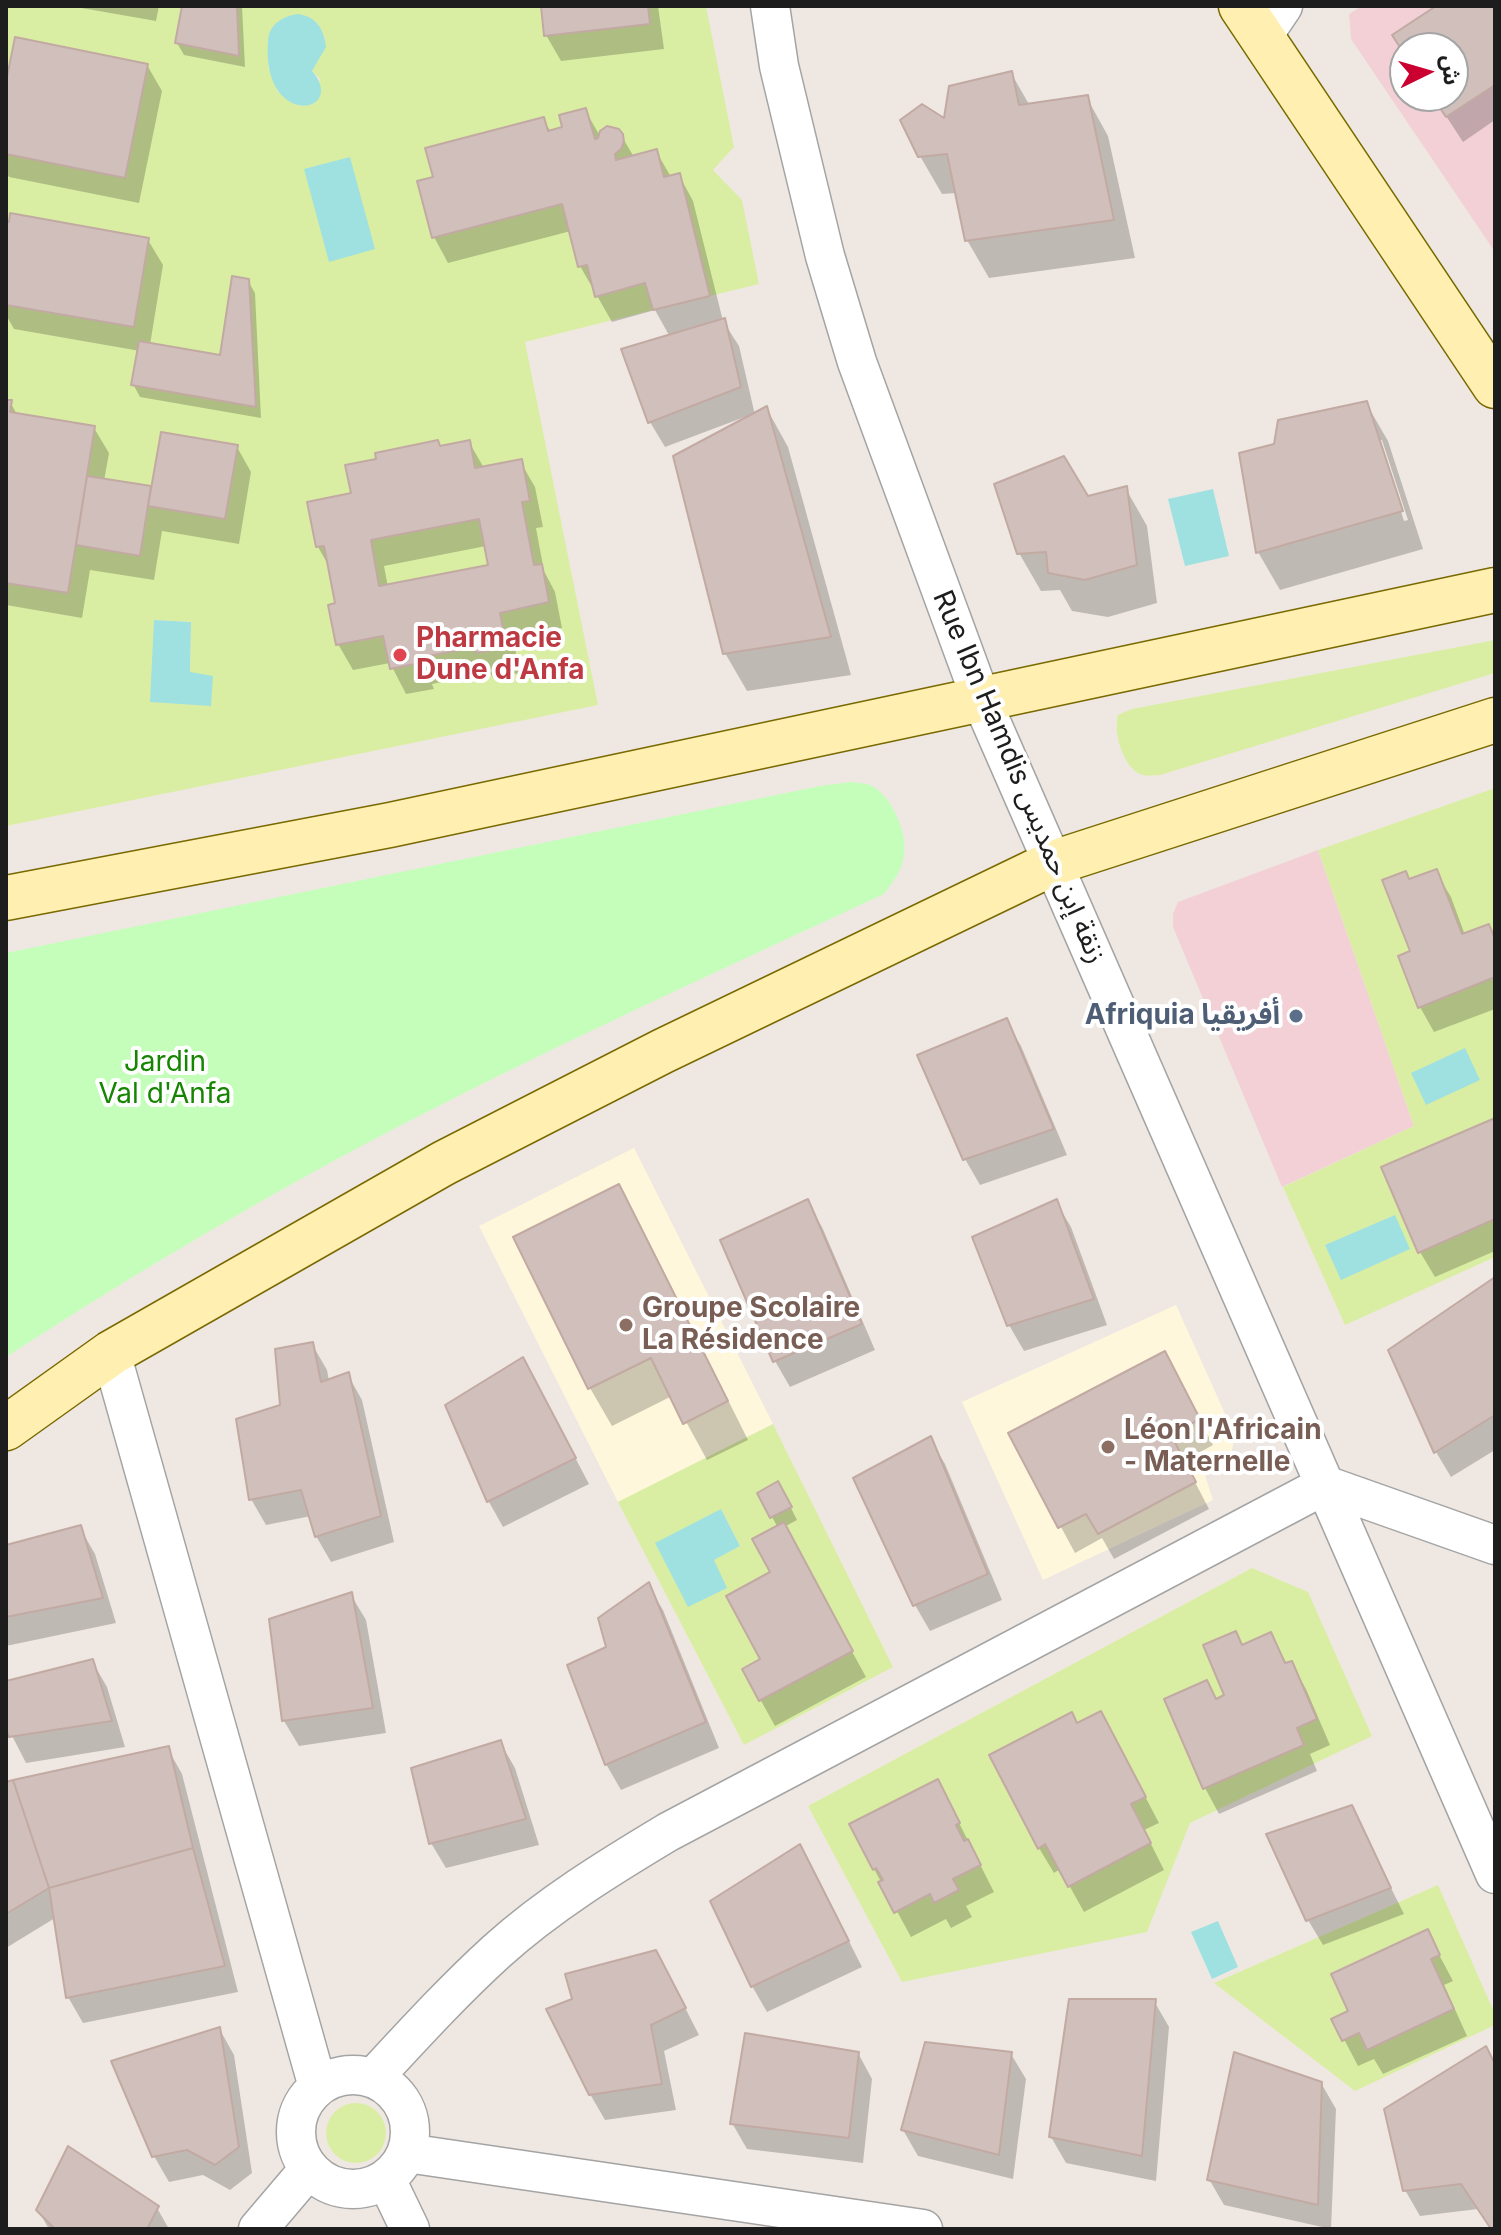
<!DOCTYPE html>
<html>
<head>
<meta charset="utf-8">
<style>
	body { margin:0 }
	#map { position:relative; width:1501px; height:2235px; overflow:hidden; background:#efe8e2; font-family:Inter,"Noto Sans Arabic",sans-serif }
	canvas { display:block }
	.frame { position:absolute; inset:0; border:8px solid #1d1d1d; pointer-events:none }
	.north { position:absolute; left:1389px; top:32px; width:80px; height:80px; box-sizing:border-box; background:#fff; border:2px solid #a5a5a5; border-radius:50%; rotate:85deg; font-size:22px; font-weight:700; line-height:32px; text-align:center; color:#1d1d1d }
	.north::after { content:''; display:block; margin:auto; width:28px; height:36px; background:#cb0030; clip-path:polygon(50% 0,100% 100%,50% 72%,0 100%) }
</style>
</head>
<body>
<div id="map">
<canvas width="1501" height="2235"></canvas>
<div class="frame"></div>
<div class="north">ش</div>
</div>
<script>
const context = document.querySelector('canvas').getContext('2d');
context.lineJoin = 'round';
function fill(path, color) { context.fillStyle = color; context.fill(path, 'evenodd'); }
function stroke(path, color, width, dash) { context.strokeStyle = color; context.lineWidth = width; context.lineCap = dash ? 'butt' : 'round'; context.setLineDash(dash || []); context.stroke(path); }
function label(font, color, halo, rows, align = 'center') {
  context.font = font + ' Inter,"Noto Sans Arabic",sans-serif'; context.lineWidth = 8; context.setLineDash([]); context.textBaseline = 'middle'; context.strokeStyle = halo; context.fillStyle = color; for (const [text, x, y, turn = 0] of rows) {
    context.save(); context.translate(x, y); context.rotate((+turn || 0) * Math.PI / 180); context.textAlign = isNaN(turn) ? turn : align; if (halo) context.strokeText(text, 0, 0); context.fillText(text, 0, 0); context.restore();
  }
}
const commercial = new Path2D(`
	M1362,6H1495V252L1351,39L1349,14ZM1405,48H1453V96H1405Z
	M1318,850L1414,1126L1282,1187L1173,927V914L1178,902Z`);
const education = new Path2D(`
	M634,1148L773,1424L618,1502L479,1226Z
	M1176,1305L1235,1436L1230,1458L1205,1475L1213,1500L1043,1580L962,1402Z`);
const grass = new Path2D(`
	M6,6H182L176,43L237,6H541L544,35L650,24L648,6H706L734,147L713,170L742,200L759,284L710,296L680,173L664,177L657,149L616,160L615,154C629,144 625,128 607,126L600,131L598,138L595,139L586,108L559,115L562,127L548,131L543,117L425,148L433,177L417,181L432,238L562,204L578,267L587,265L595,297L645,283L653,310L525,342L598,705L6,826V583L67,593L76,545L140,555L148,506L238,445L161,432L151,486L87,476L95,426L10,412L12,401L6,400V305L134,327L149,238L11,213L9,222L6,221V154L125,178L148,64L15,37L6,82ZM316,21L325,38L312,71L320,79L311,104L300,106L278,92L268,66ZM232,276L249,279L255,406L131,385L140,341L220,355ZM438,440L440,446L469,440L475,468L522,459L530,501L522,502L534,565L542,564L500,613L506,647L476,653L475,647L419,658L420,663L390,669L383,636L336,645L328,605L335,603L324,546L316,547L307,502L351,493L346,465L376,459L375,452ZM155,620L191,622L190,672Z
	M479,519L488,565L379,586L371,540Z
	M1495,640V673L1160,775C1154,775 1147,777 1140,774C1123,766 1113,733 1118,715L1132,709Z
	M1495,788V939L1489,924L1462,934L1409,879L1383,880L1410,951L1398,956L1418,1007L1495,977V1118L1381,1168L1418,1252L1495,1219V1257L1345,1325L1283,1187L1414,1126L1318,850Z
	M773,1424L893,1667L744,1745L618,1502ZM778,1481L791,1507L770,1518L757,1493ZM721,1509L740,1546L713,1560ZM752,1540L853,1650L759,1701L742,1670L760,1659L726,1596L770,1572Z
	M1252,1568L1308,1592L1372,1736L1190,1823L1147,1932L902,1982L808,1806ZM1236,1631L1242,1645L1271,1632L1285,1663L1292,1661L1317,1719L1297,1728L1303,1745L1203,1789L1164,1700L1207,1680L1216,1699L1224,1695L1203,1645ZM1101,1711L1145,1796L1131,1804L1151,1843L1068,1887L1045,1844L1037,1848L990,1755L1071,1712L1077,1723ZM938,1779L960,1822L956,1825L964,1841L968,1839L981,1865L953,1879L958,1890L935,1903L930,1894L883,1880L876,1868L872,1869L849,1824Z
	M1438,1885L1495,2014V2025L1355,2091L1214,1983ZM1428,1929L1440,1954L1431,1959L1454,2009L1367,2049L1359,2033L1341,2041L1331,2020L1348,2011L1331,1973Z
	M326 2133a30 30 0 1 1 60 0a30 30 0 1 1-60 0Z`);
const park = new Path2D(`
	M851,782C857,783 864,783 870,785C891,794 908,833 904,855C902,871 893,882 884,894C697,981 509,1066 328,1164C218,1224 111,1289 6,1357V953L820,786Z`);
const water = new Path2D(`
	M298,14C317,17 324,29 326,47L312,71C349,114 261,130 268,41C269,24 283,16 298,14Z
	M350,157L375,249L329,262L304,169Z
	M1213,489L1229,556L1185,566L1168,499Z
	M154,620L191,622L190,672L213,676L211,706L150,702Z
	M1465,1048L1480,1080L1426,1105L1411,1073Z
	M1395,1215L1410,1249L1341,1280L1325,1245Z
	M721,1509L740,1546L714,1560L727,1588L688,1607L655,1543Z
	M1218,1921L1238,1967L1212,1979L1191,1932Z`);
const shadow = new Path2D(`
	M70,6H159L156,21Z
	M184,6H242L245,67L184,55L177,43Z
	M543,6H658L664,49L561,61L546,35Z
	M1440,6H1495V120L1463,142L1433,96H1453V48H1405V53L1395,36Z
	M147,65L162,91L139,203L9,177L6,171V92Z
	M1011,73L1030,106L1087,98L1108,136L1135,258L989,278L967,240L957,193L942,194L920,156Z
	M585,110L600,136L621,135L634,157L656,151L671,177L679,175L693,201L723,321L739,346L755,415L767,409L788,447L851,675L747,691L725,653L751,417L750,415L665,447L650,422L670,337L655,310L612,322L580,266L571,231L448,263L434,237L435,178L543,119L551,132L565,128Z
	M6,223L148,240L163,265L150,345L221,357L248,281L255,293L261,418L140,397L133,384L140,351L14,329L6,315Z
	M6,402H10L18,416L94,428L109,453L104,481L153,489L237,447L251,472L239,544L162,531L154,580L90,570L82,618L6,605Z
	M1366,403L1388,441L1423,549L1280,590L1258,552L1276,446ZM1378,440H1382L1408,520L1404,521Z
	M469,442L484,468L520,461L535,487L543,527L536,528L544,571L555,592L562,628L513,638L520,673L493,678L489,672L432,684L434,689L406,694L390,663L353,670L338,644V604L330,568L318,547L353,494L441,447ZM486,546L490,567L388,587L384,566Z
	M1126,489L1147,526L1157,603L1108,617L1072,611L1060,590L1041,591L1019,553L1087,498Z
	M1436,872L1451,897L1465,935L1488,926L1495,938V1009L1434,1032L1420,1007L1412,953L1410,881Z
	M1006,1021L1021,1046L1067,1155L980,1185L965,1159Z
	M1495,1120V1251L1435,1277L1420,1252Z
	M619,1186L640,1224L748,1440L707,1460L672,1396L612,1426L590,1388L516,1238Z
	M807,1202L822,1227L875,1350L790,1387L775,1361L722,1241Z
	M1056,1202L1071,1227L1107,1325L1024,1351L1009,1325Z
	M1495,1280V1450L1451,1477L1436,1452L1391,1350Z
	M312,1344L327,1370L329,1381L348,1375L362,1400L394,1542L331,1562L316,1536L311,1516L266,1525L251,1499L282,1407Z
	M1179,1379L1213,1445L1184,1461L1209,1509L1114,1559L1102,1538L1075,1553L1011,1434Z
	M537,1385L589,1484L503,1527L489,1502L447,1405Z
	M930,1439L945,1464L1002,1600L930,1631L915,1605Z
	M759,1493L785,1496L797,1520L784,1527L866,1677L775,1726L744,1670L762,1660L778,1528Z
	M80,1528L95,1554L116,1623L6,1646V1547Z
	M648,1585L663,1610L719,1748L621,1790L606,1764L608,1648Z
	M351,1595L366,1620L386,1733L299,1746L284,1721L271,1620Z
	M1270,1634L1287,1664L1291,1663L1306,1689L1330,1745L1310,1754L1317,1771L1219,1814L1205,1788L1207,1682L1217,1701L1227,1696Z
	M92,1661L107,1687L125,1747L26,1763L6,1724V1683Z
	M1077,1726L1115,1739L1159,1823L1144,1830L1164,1870L1084,1912L1060,1869L1054,1873L1039,1848Z
	M500,1742L515,1768L539,1845L446,1868L431,1843Z
	M168,1749L182,1774L238,1992L83,2023L68,1997L55,1918L6,1948V1785Z
	M951,1807L994,1892L966,1906L972,1917L951,1928L946,1919L911,1937L874,1869Z
	M1351,1808L1404,1914L1323,1945L1308,1920Z
	M814,1872L862,1967L767,2012L752,1986Z
	M1427,1932L1453,1981L1444,1985L1467,2036L1383,2074L1374,2059L1358,2066L1334,2020L1351,2012Z
	M670,1978L699,2035L664,2051L676,2110L605,2120L590,2094Z
	M1154,2001L1169,2027L1156,2181L1066,2163L1051,2137Z
	M220,2030L234,2055L252,2173L230,2190L203,2175L169,2182L154,2156Z
	M858,2053L872,2079L863,2163L747,2149L732,2123Z
	M1011,2054L1026,2079L1013,2179L918,2156L903,2130Z
	M1495,2065V2229H1491L1478,2209L1420,2216L1405,2190Z
	M1321,2083L1336,2109L1331,2229L1224,2205L1209,2179Z
	M157,2208L169,2229H49L38,2210Z`);
const building = new Path2D(`
	M182,6H237L239,56L175,43Z
	M541,6H648L650,24L544,36Z
	M1436,6H1495V85L1446,117L1432,96H1453V48H1405V55L1392,35Z
	M15,37L148,64L125,178L6,154V82Z
	M1012,71L1019,105L1088,95L1114,220L965,241L947,154L918,157L900,120L922,104L944,118L949,86Z
	M586,108L595,139L598,138L600,131L607,126L619,129L623,134L624,142L621,149L615,154L616,160L657,149L664,177L680,173L710,296L653,310L645,283L595,297L587,265L578,267L562,204L432,238L417,181L433,177L425,148L544,117L548,131L562,127L559,115Z
	M10,213L149,238L134,327L6,305V221L9,222Z
	M232,276L249,279L256,407L131,385L139,341L220,355Z
	M725,318L741,387L648,423L621,349Z
	M6,400H12L10,412L95,426L68,593L6,583Z
	M1367,401L1403,511L1256,553L1239,453L1274,444L1278,420Z
	M767,406L831,637L723,654L673,456Z
	M161,432L238,445L225,519L148,506Z
	M438,440L440,446L470,440L475,468L522,459L530,501L522,502L534,565L542,564L549,602L500,613L507,647L476,653L475,647L419,658L420,663L390,669L383,636L336,645L328,605L335,603L324,546L316,547L307,502L351,493L345,465L376,459L375,453ZM479,519L488,565L379,586L371,540Z
	M1064,456L1088,496L1127,486L1137,565L1085,580L1048,573L1046,552L1017,554L994,484Z
	M87,476L151,486L140,556L76,545Z
	M1437,869L1462,934L1489,924L1495,939V977L1418,1008L1398,956L1410,951L1382,880L1406,871L1409,879Z
	M1007,1018L1054,1129L963,1160L917,1055Z
	M1495,1118V1219L1418,1253L1381,1167Z
	M619,1184L728,1401L683,1424L651,1358L588,1389L513,1237Z
	M808,1199L862,1324L773,1362L720,1240Z
	M1057,1199L1094,1299L1007,1326L972,1237Z
	M1495,1277V1415L1434,1453L1388,1350Z
	M313,1342L321,1382L349,1372L381,1516L315,1537L301,1490L249,1500L236,1419L280,1405L275,1349Z
	M1165,1351L1200,1419L1171,1435L1196,1482L1098,1534L1086,1514L1058,1528L1008,1433Z
	M523,1357L576,1458L487,1502L445,1405Z
	M931,1436L988,1574L913,1606L853,1478Z
	M778,1481L792,1507L770,1518L757,1493Z
	M784,1522L853,1651L759,1701L742,1669L760,1659L726,1596L770,1572L752,1539Z
	M81,1525L103,1598L6,1617V1545Z
	M649,1582L706,1722L605,1765L567,1665L606,1647L598,1618Z
	M352,1592L373,1708L282,1721L269,1619Z
	M1236,1631L1242,1645L1271,1632L1285,1663L1292,1661L1317,1719L1297,1728L1304,1745L1203,1789L1164,1699L1207,1680L1216,1699L1224,1695L1203,1645Z
	M93,1659L112,1721L9,1737L6,1730V1681Z
	M1101,1711L1146,1797L1131,1804L1151,1843L1068,1887L1045,1844L1038,1849L989,1755L1072,1712L1077,1723Z
	M501,1740L526,1819L429,1844L411,1768Z
	M169,1746L193,1848L49,1888L13,1780Z
	M938,1779L960,1823L956,1825L964,1841L968,1839L981,1865L953,1879L959,1890L934,1903L930,1894L894,1913L878,1882L883,1880L876,1868L873,1870L849,1824Z
	M13,1780L49,1888L6,1914V1782Z
	M1352,1805L1391,1888L1306,1921L1266,1834Z
	M800,1844L849,1941L751,1987L710,1901Z
	M193,1848L225,1966L66,1998L49,1888Z
	M1428,1929L1440,1955L1431,1959L1454,2009L1367,2050L1359,2033L1342,2041L1331,2019L1348,2011L1331,1974Z
	M656,1950L686,2008L651,2025L662,2084L589,2095L546,2009L572,1999L565,1974Z
	M1069,1999H1156L1142,2156L1049,2137Z
	M220,2027L239,2147L215,2165L187,2150L152,2157L111,2061Z
	M745,2033L859,2052L849,2138L730,2124Z
	M925,2042L1012,2052L999,2155L901,2130Z
	M1486,2046L1495,2064V2229H1491L1461,2184L1403,2191L1384,2109Z
	M1234,2052L1322,2082L1318,2205L1207,2180Z
	M68,2146L159,2206L147,2229H55L36,2210Z`);
const minor = new Path2D(`
	M770,6L779,66L800,153L825,256L857,362L981,699L1495,1874
	M1262,37L1283,6
	M111,1353L318,2087
	M296 2132a57 57 0 1 1 114 0a57 57 0 1 1-114 0Z
	M373,2078C413,2035 453,1991 497,1951C548,1905 608,1868 668,1832L1325,1485L1495,1545
	M407,2153L923,2229
	M386,2179L410,2229
	M258,2229L309,2169`);
const secondary = new Path2D(`
	M1241,6L1495,386
	M6,898L390,825L1495,590
	M6,1428L111,1353L444,1163L663,1051L1053,863L1495,720`);
const markers = [
	[400,655,8,"#e0444e"],
	[1296,1016,8,"#5c6f8a"],
	[626,1325,8,"#8d6e63"],
	[1108,1447,8,"#8d6e63"]
];
const healthNames = [
	["Pharmacie",416,639],
	["Dune d'Anfa",416,671]
];
const streetNames = [
	["Rue Ibn Hamdis زنقة إبن حمديس",1019,777,67]
];
const serviceNames = [
	["Afriquia أفريقيا",1280,1016]
];
const parkNames = [
	["Jardin",165,1063],
	["Val d'Anfa",165,1095]
];
const educationNames = [
	["Groupe Scolaire",642,1309],
	["La Résidence",642,1341],
	["Léon l'Africain",1124,1431],
	["- Maternelle",1124,1463]
];
fill(commercial, '#f2d0d6');
fill(education, '#fff7dc');
fill(grass, '#daeea3');
fill(park, '#c5febb');
fill(water, '#9fe1e0');
fill(shadow, '#0003');
fill(building, '#d0bfbb');
stroke(building, '#c2aaa3', 2);
stroke(minor, '#a4a4a4', 41);
stroke(secondary, '#796900', 47);
stroke(minor, '#fff', 38);
stroke(secondary, '#fff0b1', 44);
for (const [x, y, r, color] of markers) { const dot = new Path2D(); dot.arc(x, y, r, 0, 2 * Math.PI); context.fillStyle = color; context.fill(dot); stroke(dot, '#fff', 3); }
label('bold 28px', '#be3a42', '#fff', healthNames, 'left');
label('28px', '#1d1d1d', '#fff', streetNames);
label('bold 28px', '#4e5e75', '#fff', serviceNames, 'right');
label('28px', '#168502', '#fff', parkNames);
label('bold 28px', '#785e54', '#fff', educationNames, 'left');
</script>
</body>
</html>
